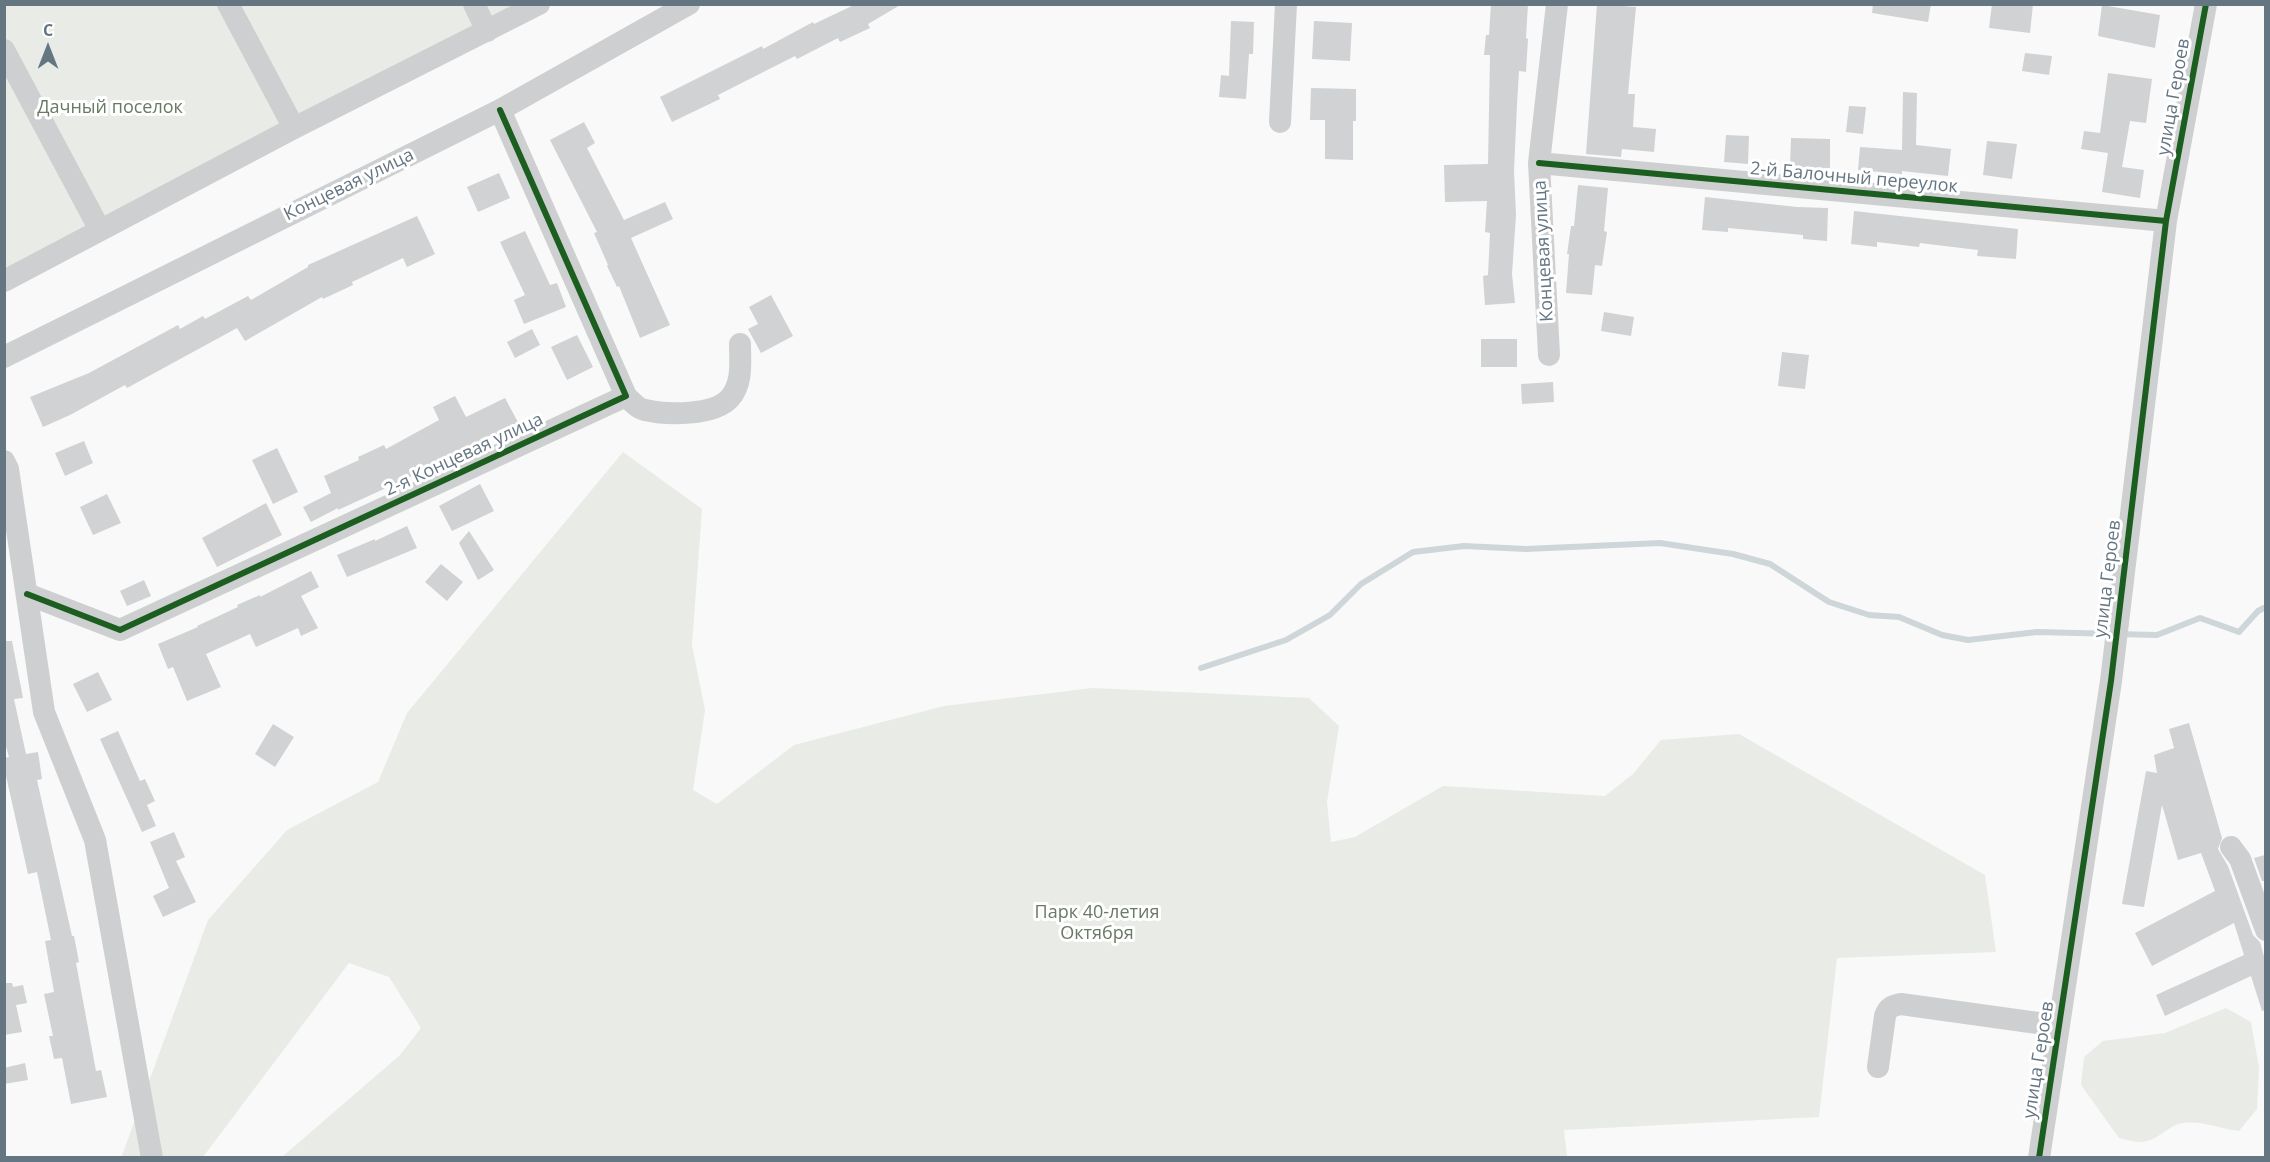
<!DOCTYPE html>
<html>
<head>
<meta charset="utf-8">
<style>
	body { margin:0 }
	#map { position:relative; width:2270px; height:1162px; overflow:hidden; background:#f9f9f9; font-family:"Open Sans",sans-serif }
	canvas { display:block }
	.frame { position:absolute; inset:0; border:6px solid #657683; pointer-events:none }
	.north { position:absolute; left:18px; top:18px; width:60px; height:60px; -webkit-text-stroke:4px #fff; paint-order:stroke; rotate:0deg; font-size:16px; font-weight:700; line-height:24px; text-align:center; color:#657683 }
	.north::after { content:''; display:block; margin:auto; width:21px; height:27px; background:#657683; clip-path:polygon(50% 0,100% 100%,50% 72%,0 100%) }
</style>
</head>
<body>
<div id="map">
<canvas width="2270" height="1162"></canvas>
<div class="frame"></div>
<div class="north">С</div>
</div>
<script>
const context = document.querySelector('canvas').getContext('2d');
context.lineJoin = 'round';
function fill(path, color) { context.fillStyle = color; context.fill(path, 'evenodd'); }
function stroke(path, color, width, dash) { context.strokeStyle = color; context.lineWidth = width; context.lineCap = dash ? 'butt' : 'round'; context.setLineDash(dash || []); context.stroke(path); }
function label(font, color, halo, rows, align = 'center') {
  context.font = font + ' "Open Sans",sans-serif'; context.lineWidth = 6; context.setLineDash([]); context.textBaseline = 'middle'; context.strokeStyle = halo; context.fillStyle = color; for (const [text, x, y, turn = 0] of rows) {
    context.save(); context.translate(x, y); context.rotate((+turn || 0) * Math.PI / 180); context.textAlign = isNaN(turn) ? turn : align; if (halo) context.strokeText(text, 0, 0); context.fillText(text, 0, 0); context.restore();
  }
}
const green = new Path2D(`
	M5,5H539L5,281Z
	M623,452L702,509L692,645L705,710L693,790L717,804L794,745L944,706L1092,688L1309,698L1339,726L1327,802L1331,842L1355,837L1443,786L1605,796L1633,774L1661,740L1739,734L1985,875L1996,952L1837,958L1819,1117L1564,1130L1567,1157H282L400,1055L421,1028L389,977L349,963L203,1157L121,1158L208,920L287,830L378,782L407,713Z
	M2226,1008L2251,1022L2259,1068L2257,1109L2239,1131C2219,1129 2199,1119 2179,1124C2173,1125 2168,1130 2163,1133C2144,1145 2139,1143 2119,1138L2081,1085L2084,1057L2103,1041L2165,1033Z`);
const stream = new Path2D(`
	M1201,668L1286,640L1330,615L1361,584L1413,552L1464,546L1526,549L1660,543L1733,554L1770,564L1829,602L1869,615L1899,617L1942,635L1968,640L2037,632L2157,635L2200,618L2239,632L2258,611L2266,607`);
const building = new Path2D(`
	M856,4H902L868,24L870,28L840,42L838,38L797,59L795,56L718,95L720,99L672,122L660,97L762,46L763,49L813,22L814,24Z
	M1491,4H1528L1526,38L1528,39L1526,72L1519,71L1517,105L1514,171L1516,215L1512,274L1515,303L1485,305L1483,276L1488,275L1490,233L1485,232L1487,201L1445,202L1444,165L1488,164L1490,55H1484L1486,35H1489Z
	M1597,4L1636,7L1628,94H1635L1633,127L1656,129L1654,152L1622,149L1621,157L1586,154Z
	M1873,4H1931L1928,22L1872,13Z
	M1992,4H2033L2030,33L1989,28Z
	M2102,5L2160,15L2155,48L2098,36Z
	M1231,21L1254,22L1253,54H1249L1246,99L1219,97L1221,75L1229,76Z
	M1314,21L1352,23L1350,61L1312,59Z
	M2025,53L2052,56L2049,75L2022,71Z
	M2108,73L2152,79L2146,123L2130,121L2122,167L2144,170L2140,198L2102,192L2108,153L2081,149L2084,131L2100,133Z
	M1311,88L1356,89V121H1353V160L1325,159V120H1310Z
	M1903,92L1917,93L1916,145L1951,149L1948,176L1902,171V174L1858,170L1860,147L1902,150Z
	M1849,106L1866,107L1863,134L1846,132Z
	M584,122L595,143L587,148L624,220L665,202L673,219L631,238L670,325L640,338L619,286L617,287L607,266L608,265L594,233L597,232L550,140Z
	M1726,135L1749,136L1748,164L1724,162Z
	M1791,138L1830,139V168L1790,167Z
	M1987,141L2017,144L2012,179L1983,175Z
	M499,173L510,198L478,212L467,187Z
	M1578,185L1608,188L1604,231L1607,232L1602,266L1595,265L1592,295L1566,293L1569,254H1567L1571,226H1574Z
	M1705,197L1797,207L1828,208L1827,241L1803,239V235L1728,228V232L1702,230Z
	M1854,211L2018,229L2016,259L1977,256L1978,250L1920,243L1919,247L1877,242V247L1851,244Z
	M417,216L435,254L407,267L403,258L352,282L353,285L323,299L322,297L245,341L237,328L127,388L125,385L70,415L43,427L30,397L89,373L178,325L180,329L203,316L205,319L248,296L251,300L308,267V265Z
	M525,231L550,285L557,283L566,307L524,324L514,300L525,295L500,242Z
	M771,295L793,336L761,353L748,329L758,324L749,307Z
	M1604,312L1634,317L1631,336L1601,331Z
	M532,329L540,345L515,358L507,342Z
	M577,335L593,367L567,380L551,347Z
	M1481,339H1517V367H1481Z
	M1782,352L1809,355L1805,389L1778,386Z
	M1553,382L1554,402L1522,404L1521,384Z
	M455,396L466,417L505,398L520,426L497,437L495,433L421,472L338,510V508L311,522L303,507L331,493L324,476L359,460L358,457L384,445L386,449L439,420L433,407Z
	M84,441L93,463L65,476L55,453Z
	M277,448L298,492L273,504L252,460Z
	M480,484L494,511L452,531L439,506Z
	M107,494L121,523L93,535L80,507Z
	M266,503L282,535L217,567L202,538Z
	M407,526L417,548L347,577L337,555L375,539V541Z
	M469,531L494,570L478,580L459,543Z
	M441,564L463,582L447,601L425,582Z
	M311,571L319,587L301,596L318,628L301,636L298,628L256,647L250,634L206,654L221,687L187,701L173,667L168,669L158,644L198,627L197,626L238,607L237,605L260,595V597Z
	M144,580L151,596L127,606L120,591Z
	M4,641H12L23,698L14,699L26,754L38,752L42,779L37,780L72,936H74L79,962L76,963L96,1071L101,1070L107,1097L71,1104L62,1058L54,1059L49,1036H53L44,994L54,992L45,941L51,940L37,872L28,874L4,767V758L9,757L4,739Z
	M98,672L112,700L87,712L73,684Z
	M2189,723L2222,838L2218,849L2228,866L2253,935L2260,942L2265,960V1010L2262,1011L2251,976L2165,1016L2156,995L2244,955L2234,923L2152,966L2135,933L2215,891L2201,853L2178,860L2162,805L2144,907L2122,904L2146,771L2157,773L2154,755L2174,748L2169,729Z
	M273,724L294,737L275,767L255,754Z
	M118,731L140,781L145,779L155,801L147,805L156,826L142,832L100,739Z
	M174,832L185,857L176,861L196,902L163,917L153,896L169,888L150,842Z
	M2265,855V881H2262L2254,858Z
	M4,983H12L13,987L23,985L27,1003L16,1005L22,1032L4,1035Z
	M25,1063L28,1080L4,1084V1068Z`);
const minor = new Path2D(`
	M228,4L294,128
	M474,4L487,31
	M4,50L100,230
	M1280,122L1286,4
	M1539,163L2166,221
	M4,281L294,128L539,4
	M1549,355L1539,163L1557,4
	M4,357L500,110L689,4
	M626,396C631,401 638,409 645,410C667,415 714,416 730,398C743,383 740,362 740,344
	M4,461L8,469L44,712L95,840L152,1158
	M27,594L120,630L626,396L500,110
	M2231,847L2240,859L2266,930
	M1878,1067L1885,1016C1888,1007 1892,1006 1901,1004L2059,1026
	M2039,1158L2111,681L2166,221L2206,4`);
const cycleway = new Path2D(`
	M1539,163L2166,221
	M27,594L120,630L626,396L500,110
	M2039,1158L2111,681L2166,221L2206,4`);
const streetNames = [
	["улица Героев",2174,97,-80],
	["2-й Балочный переулок",1854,178,5],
	["Концевая улица",349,185,-26],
	["Концевая улица",1544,251,-93],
	["2-я Концевая улица",464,455,-25],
	["улица Героев",2108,579,-83],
	["улица Героев",2039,1060,-81]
];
const parkNames = [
	["Дачный поселок",110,108],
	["Парк 40-летия",1097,913],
	["Октября",1097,934]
];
fill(green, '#e8ebe6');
stroke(stream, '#ced6d9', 6);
fill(building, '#d0d2d3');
stroke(minor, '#cecfd0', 22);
stroke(cycleway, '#1b5e20', 6);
label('18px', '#657683', '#fff', streetNames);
label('18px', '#687a64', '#fff', parkNames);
</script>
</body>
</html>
